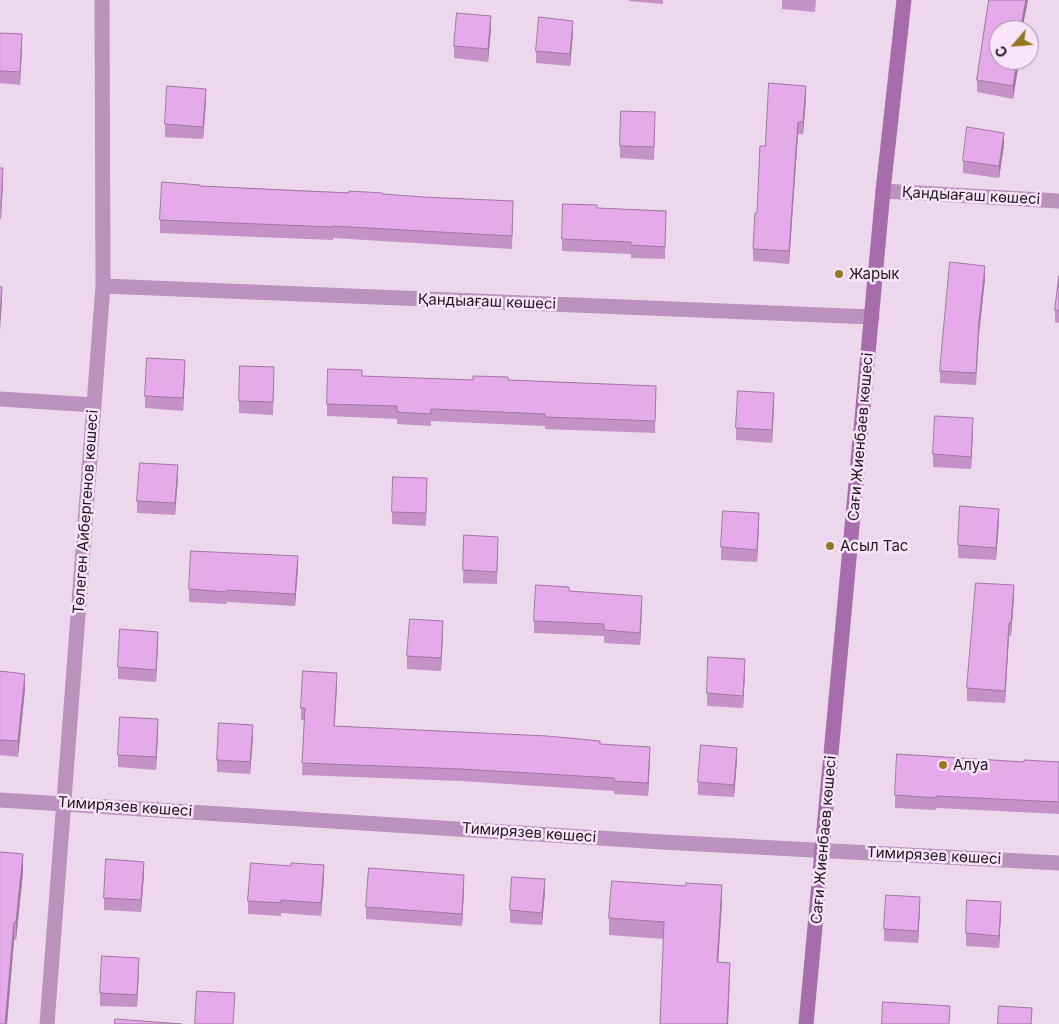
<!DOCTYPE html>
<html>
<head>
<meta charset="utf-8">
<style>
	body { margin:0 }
	#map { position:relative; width:1059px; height:1024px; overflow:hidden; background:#ecd7ed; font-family:Inter,sans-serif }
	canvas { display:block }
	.north { position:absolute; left:989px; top:20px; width:50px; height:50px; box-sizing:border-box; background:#f9e4fa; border:1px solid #a292a3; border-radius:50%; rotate:243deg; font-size:14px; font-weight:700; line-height:20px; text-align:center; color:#201820 }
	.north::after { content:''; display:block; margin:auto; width:18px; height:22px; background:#957921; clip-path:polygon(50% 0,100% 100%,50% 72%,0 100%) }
</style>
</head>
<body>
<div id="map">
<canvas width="1059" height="1024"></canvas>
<div class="north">С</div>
</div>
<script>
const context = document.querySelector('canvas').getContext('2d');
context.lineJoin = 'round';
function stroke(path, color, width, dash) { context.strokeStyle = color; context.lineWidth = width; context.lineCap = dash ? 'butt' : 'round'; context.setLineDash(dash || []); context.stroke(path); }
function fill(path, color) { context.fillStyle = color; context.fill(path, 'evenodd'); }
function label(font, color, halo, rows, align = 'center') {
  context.font = font + ' Inter,sans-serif'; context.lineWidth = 5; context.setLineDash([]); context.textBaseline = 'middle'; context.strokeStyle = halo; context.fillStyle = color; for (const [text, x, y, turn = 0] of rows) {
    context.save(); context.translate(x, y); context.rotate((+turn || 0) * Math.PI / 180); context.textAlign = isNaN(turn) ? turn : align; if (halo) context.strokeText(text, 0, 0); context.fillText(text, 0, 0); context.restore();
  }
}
const minor = new Path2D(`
	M883,191L1059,201
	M103,286L872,317
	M0,399L94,405
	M0,800L662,842L1059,863
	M47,1024L103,286L102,0`);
const secondary = new Path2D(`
	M806,1024L883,191L904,0`);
const wall = new Path2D(`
	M629,0H663V4L629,1Z
	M782,0H816L815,12L782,9Z
	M989,0H1028L1022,30H999V60H1019L1013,99L977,92V80Z
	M491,28L488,62L454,58V46Z
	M0,33L22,47L20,85L0,83Z
	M573,33L570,66L536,63V51Z
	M806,98L803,134H798L789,264L753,261V249L757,213Z
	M206,101L203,139L165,137V124Z
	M655,124L654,160L620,158V146Z
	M1004,145L999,178L963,173V161Z
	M0,168L3,181L1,219H0Z
	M200,186L383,194L513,213L512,249L333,238V240L160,233V220Z
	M597,208L666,211L665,259L631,258V254L562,251V239Z
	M1059,276V323L1055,322V310Z
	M985,278L979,334L976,385L940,383V371Z
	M185,372L183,411L145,408V396Z
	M362,376L473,380H508L656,386L655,433L545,429V426L431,421V426L397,424V419L327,416V404Z
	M274,379L273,415L239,413V401Z
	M774,406L772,443L736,440V428Z
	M973,431L971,469L933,467V454Z
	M178,477L175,515L137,513V501Z
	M427,478L426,526L392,524V512Z
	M999,521L996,560L958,558V545Z
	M759,526L757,562L721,560V547Z
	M464,535L498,549L497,584L463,583Z
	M298,568L295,606L227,602L226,604L189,602V589Z
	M569,591L642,608L640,645L604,643V636L534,633V621Z
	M1014,597L1011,636H1009L1005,703L967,701V688Z
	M443,634L441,671L407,669V656Z
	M158,644L156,682L118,679V667Z
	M0,671L25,689L18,757L0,755Z
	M745,671L743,708L707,706V693Z
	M337,685L334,726L600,744L650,759L648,796L614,794V791L461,781L302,775L304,720H301V708Z
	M158,732L156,770L118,767V755Z
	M253,737L250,774L217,772V760Z
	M737,760L734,797L698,795V782Z
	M1024,762H1059V814L936,808V810L895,808V795Z
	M0,852L23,872L16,940H14L7,1024H0Z
	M144,874L141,912L104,910V898Z
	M324,878L321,916L281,913V916L248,914V901Z
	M464,888L462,926L366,919V907Z
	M545,891L542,925L510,923V910Z
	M722,902L718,962L730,980L728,1024H660L664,939L609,935V918Z
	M920,909L918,943L884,941V929Z
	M1001,914L999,948L966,946V933Z
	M139,970L137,1007L100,1006V993Z`);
const shadedWall = new Path2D(`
	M1026,0H1028L1022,30H1020Z
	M491,16V28L488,62V49Z
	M573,21V33L570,66V54Z
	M22,34V47L20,85V72Z
	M1017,60H1019V63L1013,99V86Z
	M806,86V98L803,134V122Z
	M206,89V101L203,139V127Z
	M798,122V134L789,264V251Z
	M1004,133V145L999,178V166Z
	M3,168V181L1,219V206Z
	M985,266V278L979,334L976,385L979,322Z
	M2,287V300L0,330V318Z
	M185,360V372L183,411V398Z
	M774,393V406L772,443V430Z
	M973,418V431L971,469V457Z
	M178,465V477L175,515V503Z
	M999,509V521L996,560V548Z
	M759,513V526L757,562V550Z
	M298,556V568L295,606V594Z
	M1014,585V597L1011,636V623Z
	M642,596V608L640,645V633Z
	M443,621V634L441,671V658Z
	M1009,623V636L1005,703V691Z
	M158,632V644L156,682V670Z
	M745,659V671L743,708V696Z
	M337,673V685L334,738V726Z
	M25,674V689L18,757V741Z
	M158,719V732L156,770V757Z
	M253,725V737L250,774V762Z
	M650,747V759L648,796V783Z
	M737,748V760L734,797V785Z
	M23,854V872L16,940V922Z
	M144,862V874L141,912V900Z
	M324,865V878L321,916V903Z
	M464,875V888L462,926V914Z
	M545,879V891L542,925V913Z
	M722,885V902L717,979V962Z
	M920,897V909L918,943V931Z
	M1001,902V914L999,948V936Z
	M14,922V940L7,1024H5Z
	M139,958V970L137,1007V995Z
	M730,963L728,1024H727Z`);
const building = new Path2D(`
	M989,0H1026L1020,30H999V60H1017L1013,86L977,80Z
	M457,13L491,16L488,49L454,46Z
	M539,17L573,21L570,54L536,51Z
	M0,33L22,34L20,72L0,71Z
	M769,83L806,86L803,122H798L789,251L753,249L755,213H757L760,146H765Z
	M167,86L206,89L203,127L165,124Z
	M621,111L655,112L654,147L620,146Z
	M967,127L1004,133L999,166L963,161Z
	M0,168H3L1,206H0Z
	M162,182L200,185V186L349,193V191L383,193V194L423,197L513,201L512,236L333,226V227L160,220Z
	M563,204L597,205V208L666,211L665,247L631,245V242L562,239Z
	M950,262L985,266L979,322L976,373L940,371Z
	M1059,276V311L1055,310Z
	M0,287H2L0,318Z
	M147,358L185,360L183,398L145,396Z
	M240,366L274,367L273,402L239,401Z
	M328,369L362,370V376L473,380V376L508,377V380L656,386L655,421L545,417V414L431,409V414L397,412V406L327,404Z
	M738,391L774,393L772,430L736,428Z
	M935,416L973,418L971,457L933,454Z
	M140,463L178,465L175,503L137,501Z
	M393,477L427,478L426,513L392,512Z
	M960,506L999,509L996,548L958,545Z
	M723,511L759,513L757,550L721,547Z
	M464,535L498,537L497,572L463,570Z
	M191,551L298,556L295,594L227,590L226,592L189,589Z
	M976,583L1014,585L1011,623H1009L1005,691L967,688Z
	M536,585L569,587V591L642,596L640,633L604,630V624L534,621Z
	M410,619L443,621L441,658L407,656Z
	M120,629L158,632L156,670L118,667Z
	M708,657L745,659L743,696L707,693Z
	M0,671L25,674L18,741L0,740Z
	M303,671L337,673L334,726L547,736L600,741V744L650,747L648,783L614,781V778L461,769L302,763L305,708H301Z
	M120,717L158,719L156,757L118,755Z
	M219,723L253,725L250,762L217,760Z
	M701,745L737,748L734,785L698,782Z
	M897,754L1024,762V760L1059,762V802L936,796V798L895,795Z
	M0,852L23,854L16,922H14L5,1024H0Z
	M106,859L144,862L141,900L104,898Z
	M251,863L291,866V863L324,865L321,903L281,900V903L248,901Z
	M369,868L464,875L462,914L366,907Z
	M512,877L545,879L542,913L510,910Z
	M612,881L686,886V883L722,885L717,962L730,963L727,1024H660L664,922L609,918Z
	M886,895L920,897L918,931L884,929Z
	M967,900L1001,902L999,936L966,933Z
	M102,956L139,958L137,995L100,993Z
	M197,991L235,993L233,1024H195Z
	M883,1002L950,1006L949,1024H882Z
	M999,1006L1032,1008L1031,1024H998Z
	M115,1019L182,1024H115Z`);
const markers = [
	[839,274,5,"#957921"],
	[830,546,5,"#957921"],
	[943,765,5,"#957921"]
];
const streetNames = [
	["Қандыағаш көшесі",971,196,3],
	["Қандыағаш көшесі",487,302,2],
	["Сағи Жиенбаев көшесі",861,437,-85],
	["Төлеген Айбергенов көшесі",86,512,-86],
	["Тимирязев көшесі",125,807,4],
	["Тимирязев көшесі",529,833,4],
	["Сағи Жиенбаев көшесі",824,840,-85],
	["Тимирязев көшесі",934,856,3]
];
const poiNames = [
	["Жарык",849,274],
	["Асыл Тас",840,546],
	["Алуа",953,765]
];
stroke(minor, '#ba92bd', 15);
stroke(secondary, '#a76cab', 15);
fill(wall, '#c592c8');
fill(shadedWall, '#a077a3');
fill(building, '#e5aae9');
stroke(building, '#a077a3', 1);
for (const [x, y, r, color] of markers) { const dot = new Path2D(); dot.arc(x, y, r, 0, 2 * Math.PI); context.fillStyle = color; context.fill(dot); stroke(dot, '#f9e4fa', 2); }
label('15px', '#201820', '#f9e4fa', streetNames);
label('15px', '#201820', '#f9e4fa', poiNames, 'left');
</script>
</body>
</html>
